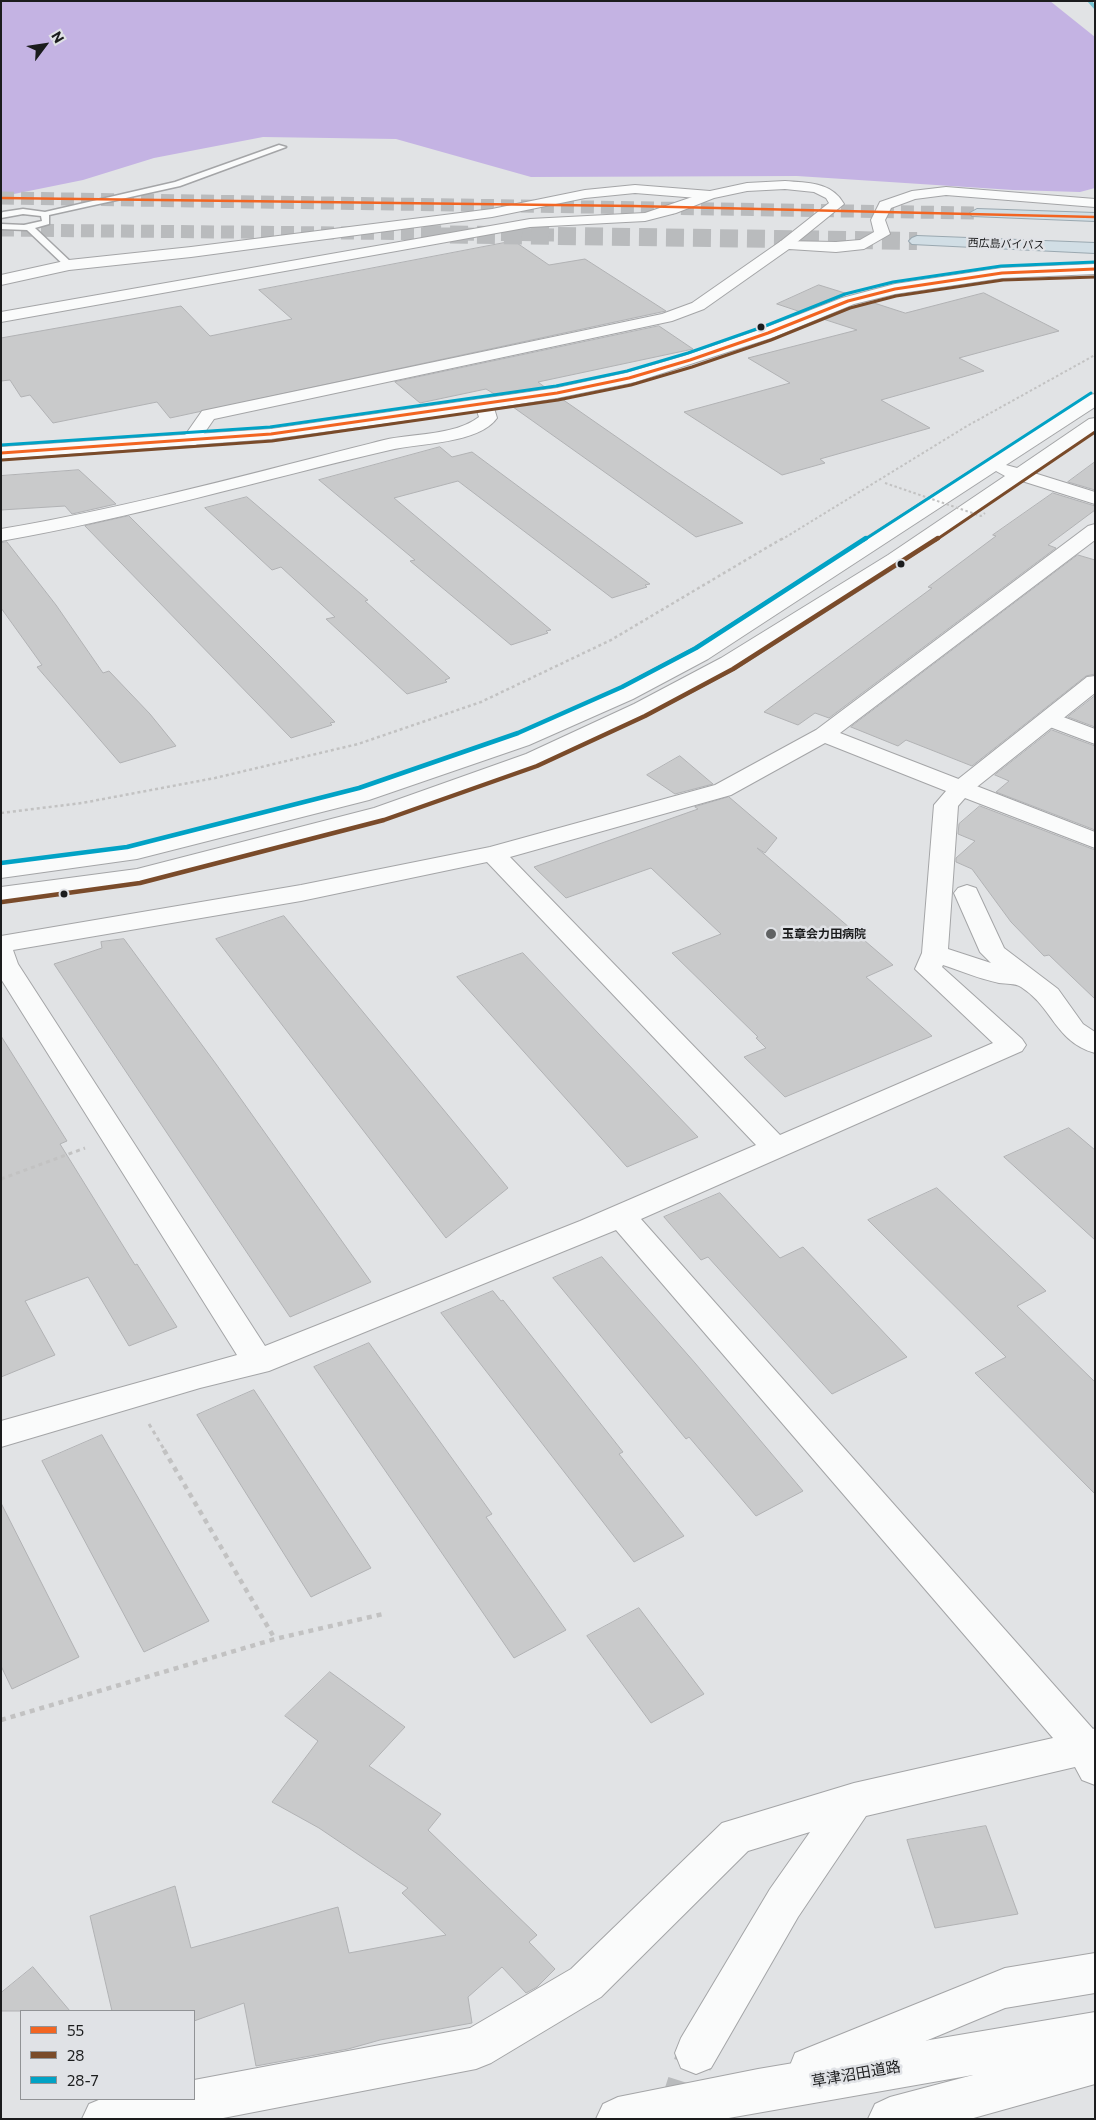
<!DOCTYPE html>
<html>
<head>
<meta charset="utf-8">
<style>
	body { margin:0 }
	#map { position:relative; width:1096px; height:2120px; overflow:hidden; background:#e1e3e5; font-family:Commissioner,sans-serif }
	canvas { display:block }
	.frame { position:absolute; inset:0; border:2px solid #1b1c1d; pointer-events:none }
	.legend { position:absolute; left:20px; top:2010px; width:175px; height:90px; box-sizing:border-box; background:#e0e2e6; border:1px solid #919396; margin:0; padding:6px 9px; list-style:none; font-size:15px; color:#1b1c1d }
	.legend li { display:flex; align-items:center; gap:10px; height:25px }
	.legend b { width:25px; border:1px solid #919396 }
	.north { position:absolute; left:20px; top:20px; width:50px; height:50px; -webkit-text-stroke:4px #e0e2e6; paint-order:stroke; rotate:59deg; font-size:14px; font-weight:700; line-height:20px; text-align:center; color:#1b1c1d }
	.north::after { content:''; display:block; margin:auto; width:18px; height:22px; background:#1b1c1d; clip-path:polygon(50% 0,100% 100%,50% 72%,0 100%) }
</style>
</head>
<body>
<div id="map">
<canvas width="1096" height="2120"></canvas>
<div class="frame"></div>
<ul class="legend">
<li><b style="height:6px;background:#f26522"></b>55</li>
<li><b style="height:6px;background:#7a4b2a"></b>28</li>
<li><b style="height:6px;background:#01a2c5"></b>28-7</li>
</ul>
<div class="north">N</div>
</div>
<script>
const context = document.querySelector('canvas').getContext('2d');
context.lineJoin = 'round';
function fill(path, color) { context.fillStyle = color; context.fill(path, 'evenodd'); }
function stroke(path, color, width, dash) { context.strokeStyle = color; context.lineWidth = width; context.lineCap = dash ? 'butt' : 'round'; context.setLineDash(dash || []); context.stroke(path); }
function label(font, color, halo, rows, align = 'center') {
  context.font = font + ' Commissioner,"Noto Sans JP",sans-serif'; context.lineWidth = 5; context.setLineDash([]); context.textBaseline = 'middle'; context.strokeStyle = halo; context.fillStyle = color; for (const [text, x, y, turn = 0] of rows) {
    context.save(); context.translate(x, y); context.rotate((+turn || 0) * Math.PI / 180); context.textAlign = isNaN(turn) ? turn : align; if (halo) context.strokeText(text, 0, 0); context.fillText(text, 0, 0); context.restore();
  }
}
const forest = new Path2D(`
	M1,1H1050L1095,37V188L1080,192L1013,190L797,176L531,177L396,139L263,137L154,158L83,180L9,195L1,194Z`);
const stream = new Path2D(`
	M1087,1H1092L1095,5V10Z`);
const building = new Path2D(`
	M514,241L549,265L585,259L666,311L170,418L157,402L53,423L30,395L21,397L10,380L1,381V338L181,306L210,336L292,319L259,290Z
	M819,285L848,294L801,312L777,304Z
	M984,293L1059,331L959,358L984,371L881,400L930,428L820,459L825,463L782,475L684,412L790,383L748,358L857,330L823,319L855,306L871,302L905,313Z
	M659,326L693,349L538,382L546,388L496,395L486,389L420,403L395,382Z
	M562,399L667,472L743,523L696,537L513,407Z
	M440,447L452,457L472,452L650,584L645,585L647,587L612,598L458,481L394,498L551,630L546,631L548,633L511,645L410,561L415,560L319,480Z
	M1095,462V490L1068,482Z
	M79,470L116,504L72,514L65,506L1,510V476Z
	M1053,493L1095,506V510L1048,545L1056,548L829,718L815,713L798,725L764,712L932,588L928,587L996,536L993,535Z
	M247,497L368,600L365,601L450,678L445,680L447,682L407,694L326,619L335,617L281,567L272,570L205,508Z
	M129,516L270,656L335,722L330,723L332,725L291,738L85,526Z
	M7,542L56,605L103,673L109,671L150,714L176,746L120,763L37,667L42,665L1,608V543Z
	M1078,555L1095,560V674L1086,676L972,766L906,740L898,746L851,727Z
	M1095,696V727L1068,717Z
	M1052,730L1095,746V830L996,792L1009,781L995,775Z
	M680,756L713,784L675,794L647,775Z
	M729,797L777,838L765,853L757,848L893,965L866,977L932,1036L785,1097L744,1057L766,1048L756,1038L758,1037L672,953L721,934L651,868L566,898L534,867L698,809L695,807Z
	M980,806L1095,850V999L1049,955L1044,956L1011,922L972,869L956,862V858L975,841L958,834L959,824Z
	M284,916L508,1188L446,1238L216,939Z
	M124,939L216,1064L371,1282L290,1317L54,964L102,948L101,942Z
	M523,953L598,1033L698,1137L627,1167L457,977Z
	M1,1036L67,1141L60,1144L135,1265L137,1264L177,1327L129,1346L88,1277L25,1301L55,1355L1,1377Z
	M1069,1128L1095,1150V1240L1004,1157Z
	M937,1188L1046,1291L1017,1306L1095,1382V1494L975,1373L1006,1357L868,1220Z
	M720,1193L780,1258L803,1247L907,1357L832,1394L708,1257L701,1260L664,1217Z
	M602,1257L695,1363L803,1491L756,1516L689,1437L686,1439L553,1278Z
	M493,1291L501,1301L503,1300L623,1452L619,1454L684,1536L634,1562L441,1313Z
	M369,1343L492,1514L486,1517L566,1630L514,1658L314,1367Z
	M254,1390L371,1568L311,1597L197,1415Z
	M102,1435L209,1621L144,1652L42,1461Z
	M1,1503L79,1657L12,1689L1,1666Z
	M639,1608L704,1694L651,1723L587,1636Z
	M330,1672L405,1727L369,1766L441,1814L428,1830L537,1935L529,1942L555,1969L537,1987L526,1993L502,1967L468,1997L472,2023L380,2040L348,2049L256,2066L244,2003L194,2021V2011H112L90,1916L175,1886L191,1948L338,1907L349,1953L446,1935L402,1893L408,1888L319,1828L272,1802L318,1741L285,1716Z
	M986,1826L1018,1914L935,1928L907,1840Z
	M33,1967L70,2011H1V1993Z`);
const streetTunnel = new Path2D(`
	M675,2119L696,2053`);
const highwayTunnelFar1 = new Path2D(`
	M1,198L977,213
	M1,230L567,235`);
const highwayTunnel = new Path2D(`
	M423,234L917,241`);
const pathFar3 = new Path2D(`
	M781,540L967,426L1095,355`);
const pathFar2 = new Path2D(`
	M1,813L82,803L215,778L358,744L481,702L611,640L783,538`);
const pathFar1 = new Path2D(`
	M1,1179L85,1148
	M149,1424L165,1451`);
const path = new Path2D(`
	M164,1450L275,1639
	M1,1720L275,1639L383,1614`);
const lane = new Path2D(`
	M279,145L286,147L180,186L49,215V224L35,228L72,263V267H66L27,230L1,229V224L24,225L42,221L41,216L23,214L1,218V213L3,212L23,209L45,212L175,182Z`);
const street = new Path2D(`
	M635,185L710,191L717,195L710,199L635,193L585,198L492,217L191,257L69,270L1,285V275L69,260L191,247L492,209L585,190Z
	M946,187L1095,199V207L946,195L915,199L891,208L885,220L890,234L864,249L836,252L789,249L704,309L672,321L214,419L196,445H184L181,441L202,411L662,314L692,303L781,241L836,242L860,240L874,232L871,220L880,202L912,191Z
	M1095,524V540L840,733L1095,832V848L965,798L958,806L948,949L991,963L980,952L954,893L958,888L967,885L976,888L1004,948L1058,989L1083,1024L1095,1032V1053C1055,1042 1053,1007 1021,987C1015,983 1006,984 999,983C980,979 961,971 943,965L942,967L1022,1039L1026,1045L1022,1051L641,1219L1093,1729L1095,1728V1785L1082,1780L1075,1767L866,1816L798,1917L711,2068L696,2074L681,2068L675,2053L681,2038L770,1889L810,1832L748,1851L601,1997L491,2063L476,2069L218,2119H82L89,2104L101,2099H194V2080L470,2028L571,1969L722,1823L854,1783L1053,1738L616,1230L269,1371L200,1388L1,1447V1421L237,1355L1,979V936L301,885L490,847L715,785L816,730L1088,526ZM825,743L946,791L934,805L922,953L915,969L993,1043L780,1135L510,857L731,795ZM487,862L756,1145L580,1221L265,1346L18,964L13,950L301,901Z
	M1050,712L1095,729V744L1042,724L1039,719L1042,714Z
	M1095,1953V1993L1005,2008L810,2089L795,2083L789,2068L795,2053L1005,1968Z`);
const secondary = new Path2D(`
	M785,181C808,183 832,182 844,204L791,247H781L778,244L781,241L829,203L826,198L814,192L785,189L747,191L714,198L676,213L645,221L530,227L1,322V312L530,219L645,213L710,191L747,183Z
	M1095,264V274L1002,278L895,294L854,304L774,337L635,382L557,398L494,408L497,418C479,444 418,443 390,450C260,480 133,518 1,541V529C131,507 257,472 384,440C413,433 454,436 479,417L477,411L271,439L1,459V447L271,429L557,388L626,373L684,356L762,329L842,298L895,284L1002,268Z
	M1095,394V407L1006,465L1017,468L1089,419L1095,418V431L1034,473L1095,492V504L1022,481L902,563L737,668L650,714L542,764L390,818L147,881L1,902V887L137,869L374,808L526,754L634,704L721,658L888,555L1005,476L996,471L708,659L633,699L529,745L369,800L137,859L1,878V864L128,847L353,790L513,735L617,689L692,649L1089,395Z
	M1095,676V693L968,794L960,796L952,794L948,789L952,784L1087,677Z
	M1095,2012V2084L970,2119H868L875,2104L890,2097L973,2075L723,2119H596L603,2104L618,2097L758,2069Z`);
const highway = new Path2D(`
	M977,209L1095,213V221L972,216L970,213Z
	M917,236L1095,243V253L912,244L909,241L912,238Z`);
const pathBridge = new Path2D(`
	M885,483L981,516L985,513`);
const bus1Far1 = new Path2D(`
	M1,198L633,206L1095,217`);
const bus1 = new Path2D(`
	M1,453L271,434L557,393L629,378L690,360L768,333L848,301L895,289L1002,273L1095,269`);
const bus2Far1 = new Path2D(`
	M2,460L272,441L558,400L631,385L692,367L771,340L850,308L896,296L1003,280L1095,277
	M936,540L1095,432`);
const bus2 = new Path2D(`
	M2,902L140,883L384,820L537,766L645,716L733,669L938,538`);
const bus3Far1 = new Path2D(`
	M1,445L270,427L556,386L627,371L688,353L765,326L845,294L893,282L1001,266L1095,262
	M864,540L1091,393`);
const bus3 = new Path2D(`
	M1,863L127,847L359,788L518,733L622,687L696,648L866,538`);
const markers = [
	[761,327,4.5,"#1b1c1d"],
	[901,564,4.5,"#1b1c1d"],
	[64,894,4.5,"#1b1c1d"],
	[771,934,6,"#606263"]
];
const farStreetnames = [
	["西広島バイパス",1006,244,2]
];
const poiNames = [
	["玉章会力田病院",782,934]
];
const nearStreetnames = [
	["草津沼田道路",856,2074,-10]
];
fill(forest, '#c4b3e3');
fill(stream, '#77c4d3');
fill(building, '#c9cacb');
stroke(building, '#b1b2b4', 1);
stroke(streetTunnel, '#b9bbbd', 38, [38, 19]);
stroke(highwayTunnelFar1, '#b9bbbd', 13, [13, 7]);
stroke(highwayTunnel, '#b9bbbd', 18, [18, 9]);
stroke(lane, '#a4a5a7', 3);
stroke(street, '#a4a5a7', 2);
stroke(secondary, '#a4a5a7', 2);
stroke(highway, '#9aa8b0', 2);
stroke(pathFar3, '#c2c2c2', 2, [2.5, 2.5]);
stroke(pathFar2, '#c2c2c2', 2.5, [3, 3]);
stroke(pathFar1, '#c2c2c2', 3, [4, 4]);
stroke(path, '#c2c2c2', 4.5, [5, 5]);
fill(lane, '#fafbfb');
fill(street, '#fafbfb');
fill(secondary, '#fafbfb');
fill(highway, '#d1dee5');
stroke(pathBridge, '#c2c2c2', 2, [2.5, 2.5]);
stroke(bus1Far1, '#f26522', 2.5);
stroke(bus1, '#f26522', 3);
stroke(bus2Far1, '#7a4b2a', 3);
stroke(bus2, '#7a4b2a', 4.5);
stroke(bus3Far1, '#01a2c5', 3);
stroke(bus3, '#01a2c5', 4.5);
for (const [x, y, r, color] of markers) { const dot = new Path2D(); dot.arc(x, y, r, 0, 2 * Math.PI); context.fillStyle = color; context.fill(dot); stroke(dot, '#e0e2e6', 2); }
label('11px', '#1b1c1d', '#e0e2e6', farStreetnames);
label('bold 12px', '#1b1c1d', '#e0e2e6', poiNames, 'left');
label('15px', '#1b1c1d', '#e0e2e6', nearStreetnames);
</script>
</body>
</html>
